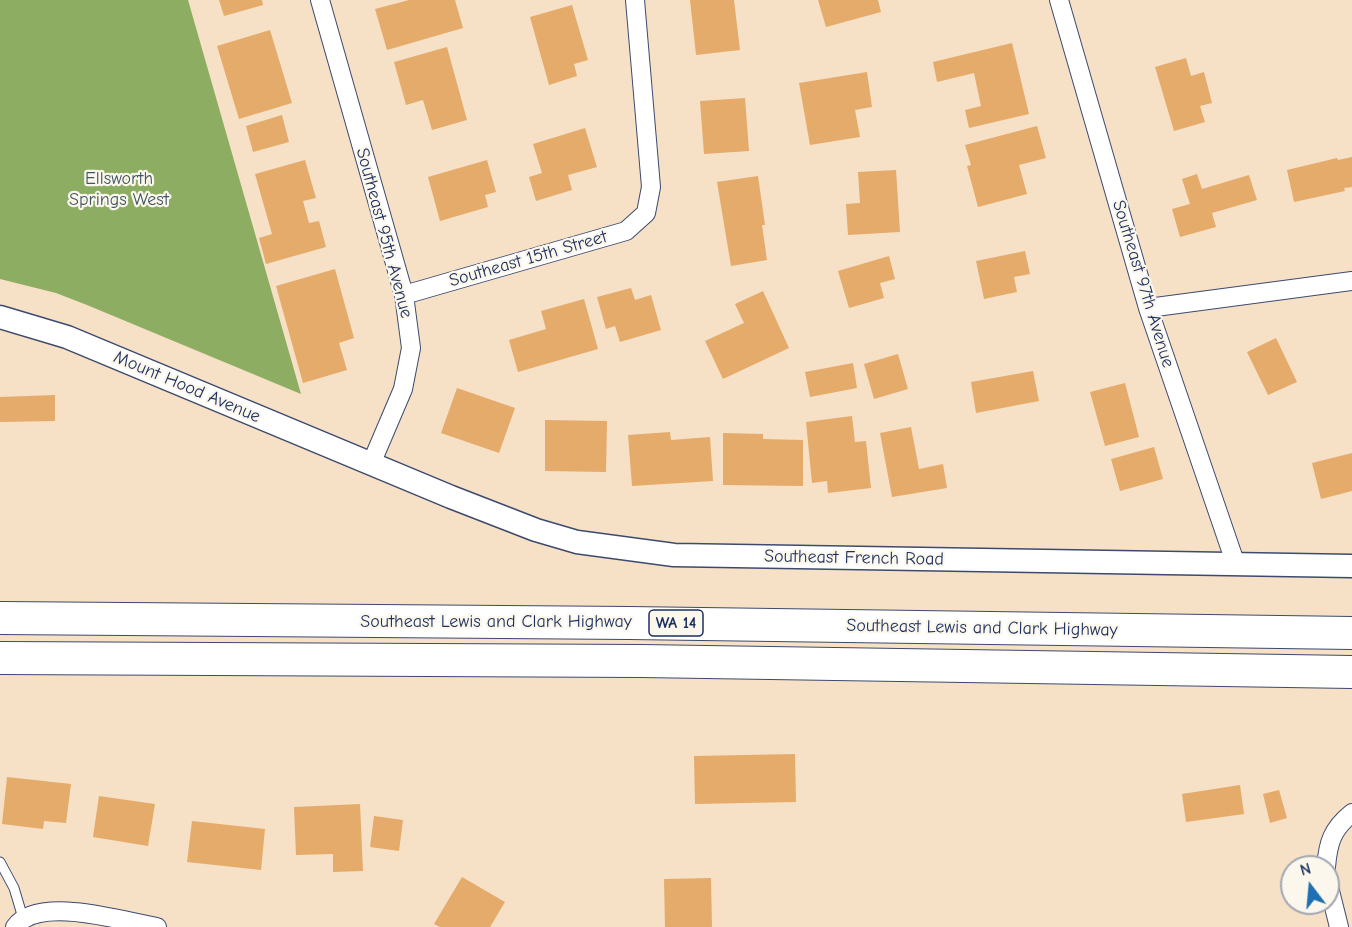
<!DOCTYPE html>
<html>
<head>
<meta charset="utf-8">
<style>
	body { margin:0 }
	#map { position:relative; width:1352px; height:927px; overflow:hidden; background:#f6e0c6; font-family:"Comic Neue",sans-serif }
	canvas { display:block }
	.north { position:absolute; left:1280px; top:855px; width:60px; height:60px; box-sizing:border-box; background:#fbf7ec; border:2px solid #a1a7b3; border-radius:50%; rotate:344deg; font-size:16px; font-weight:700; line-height:24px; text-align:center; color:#1b2f5e }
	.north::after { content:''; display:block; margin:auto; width:21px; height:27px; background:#1f6fb2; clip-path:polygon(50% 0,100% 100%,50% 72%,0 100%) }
</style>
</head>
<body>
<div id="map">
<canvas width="1352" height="927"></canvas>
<div class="north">N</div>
</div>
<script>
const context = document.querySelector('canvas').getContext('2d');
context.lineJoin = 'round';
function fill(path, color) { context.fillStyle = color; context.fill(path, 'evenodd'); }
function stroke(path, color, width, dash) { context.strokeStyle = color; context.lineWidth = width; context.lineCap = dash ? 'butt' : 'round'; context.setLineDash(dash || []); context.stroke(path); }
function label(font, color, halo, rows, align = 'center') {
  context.font = font + ' "Comic Neue",sans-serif'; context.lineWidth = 4.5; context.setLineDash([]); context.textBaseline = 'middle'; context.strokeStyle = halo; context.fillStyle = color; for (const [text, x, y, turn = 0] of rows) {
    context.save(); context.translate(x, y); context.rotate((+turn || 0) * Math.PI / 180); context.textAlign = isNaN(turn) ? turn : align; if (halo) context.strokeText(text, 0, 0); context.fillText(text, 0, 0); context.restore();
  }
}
const forest = new Path2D(`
	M0,0H188L301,394L87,305L56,293L0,279Z`);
const building = new Path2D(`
	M219,0H262L263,5L224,16Z
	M409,0H455L463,28L387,50L375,9Z
	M690,0H734L740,50L696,55Z
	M818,0H878L881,12L826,27Z
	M572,5L588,60L574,64L577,76L549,85L530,17Z
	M270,30L292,103L239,119L217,46Z
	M1012,43L1029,114L969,128L965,110L981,106L974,73L937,82L933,62Z
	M447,47L467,120L432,130L423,100L406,105L394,62Z
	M1186,58L1191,76L1204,72L1212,103L1200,106L1205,122L1174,131L1155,67Z
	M867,72L872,107L855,110L860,137L810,145L799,83Z
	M745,98L749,151L704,154L700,101Z
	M282,115L289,142L253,152L246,126Z
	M1037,126L1046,158L1019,165L1027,194L978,207L967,166L971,165L965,145Z
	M585,128L597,167L568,175L572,190L536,201L529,177L542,173L533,144Z
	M1352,157V187L1344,188L1345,191L1294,202L1287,170L1337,158L1338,160Z
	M305,160L316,198L303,201L309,223L319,221L326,247L266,264L259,238L272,234L255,174Z
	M487,160L496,192L485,195L488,207L440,221L428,177Z
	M896,170L900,232L848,235L846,204L860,203L858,172Z
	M1197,174L1202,189L1249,175L1257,200L1212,213L1216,227L1180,237L1172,209L1190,204L1182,179Z
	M758,176L765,225H762L767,260L731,266L717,182Z
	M1025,251L1030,274L1014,277L1017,292L984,299L976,261Z
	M889,256L895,279L880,283L884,298L849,308L838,271Z
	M335,269L354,338L339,343L347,370L303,383L276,286Z
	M631,288L635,300L651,295L661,330L620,342L615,326L606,329L597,297Z
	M763,291L789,348L723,379L705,341L744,323L735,304Z
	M584,299L598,349L518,372L509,340L546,329L541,311Z
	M1276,338L1297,382L1268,395L1247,352Z
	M898,354L908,389L874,399L864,364Z
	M853,363L857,388L810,397L805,372Z
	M1033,371L1039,401L976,413L971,382Z
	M1125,383L1139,437L1105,446L1090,392Z
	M457,388L515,408L499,453L441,433Z
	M55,395V421L0,422V397Z
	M852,416L855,442L866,441L871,488L828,493L827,481L812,483L806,422Z
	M545,420L607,421L606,472L545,471Z
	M911,427L919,469L943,464L947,488L892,497L880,433Z
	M670,432L671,440L710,437L713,481L632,486L628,435Z
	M723,433L763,434V439L803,440V486L723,485Z
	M1154,447L1163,479L1120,491L1111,459Z
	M1352,453V491L1321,499L1312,463Z
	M795,754L796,802L695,804L694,756Z
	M7,777L71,784L66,823L44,821L43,829L2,824Z
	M1240,785L1244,814L1186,822L1182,794Z
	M1279,790L1287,818L1270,823L1263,794Z
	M99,796L155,804L148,846L93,837Z
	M360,804L363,871L333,872V854L296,855L294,807Z
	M374,816L403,820L399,851L370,847Z
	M192,821L265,829L261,870L187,862Z
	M462,877L505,902L490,927H440L434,924Z
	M711,878L712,927H665L664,879Z`);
const service = new Path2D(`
	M0,862L14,888L23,918`);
const minor = new Path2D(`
	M320,0L404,295L411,348L403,389L371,464
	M1059,0L1148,308L1236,565
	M404,295L626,231L646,213L651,187L635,0
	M1148,308L1352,281
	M1326,867C1328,843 1332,829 1352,813
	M1328,883L1339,927
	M15,927C38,895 122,921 157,927`);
const tertiary = new Path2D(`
	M0,317L67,337L451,497L536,530L577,542L674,555L1352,566`);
const motorway = new Path2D(`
	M0,618L629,623L1352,633
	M0,658L641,661L1352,672`);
const shields = [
	[676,623,54]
];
const shieldNames = [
	["WA 14",676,623]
];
const parkNames = [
	["Ellsworth",119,179],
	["Springs West",119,200]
];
const streetNames = [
	["Southeast 95th Avenue",384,233,75],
	["Southeast 15th Street",528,259,-16],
	["Southeast 97th Avenue",1143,284,73],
	["Mount Hood Avenue",187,387,23],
	["Southeast French Road",854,558,1],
	["Southeast Lewis and Clark Highway",496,622],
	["Southeast Lewis and Clark Highway",982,628,1]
];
fill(forest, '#8cad62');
fill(building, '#e5ab6b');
stroke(service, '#3c4a6e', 11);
stroke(minor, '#3c4a6e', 20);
stroke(tertiary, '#3c4a6e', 25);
stroke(motorway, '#3c4a6e', 34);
stroke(service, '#fff', 9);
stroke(minor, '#fff', 18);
stroke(tertiary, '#fff', 22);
stroke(motorway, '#fff', 32);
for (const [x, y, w] of shields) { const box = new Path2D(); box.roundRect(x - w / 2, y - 13, w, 26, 4.5); context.fillStyle = '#fbf7ec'; context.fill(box); stroke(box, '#1b2f5e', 1.5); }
label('bold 16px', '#1b2f5e', null, shieldNames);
label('18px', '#405662', '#fbf7ec', parkNames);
label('18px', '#1b2f5e', '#fbf7ec', streetNames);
</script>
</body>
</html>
